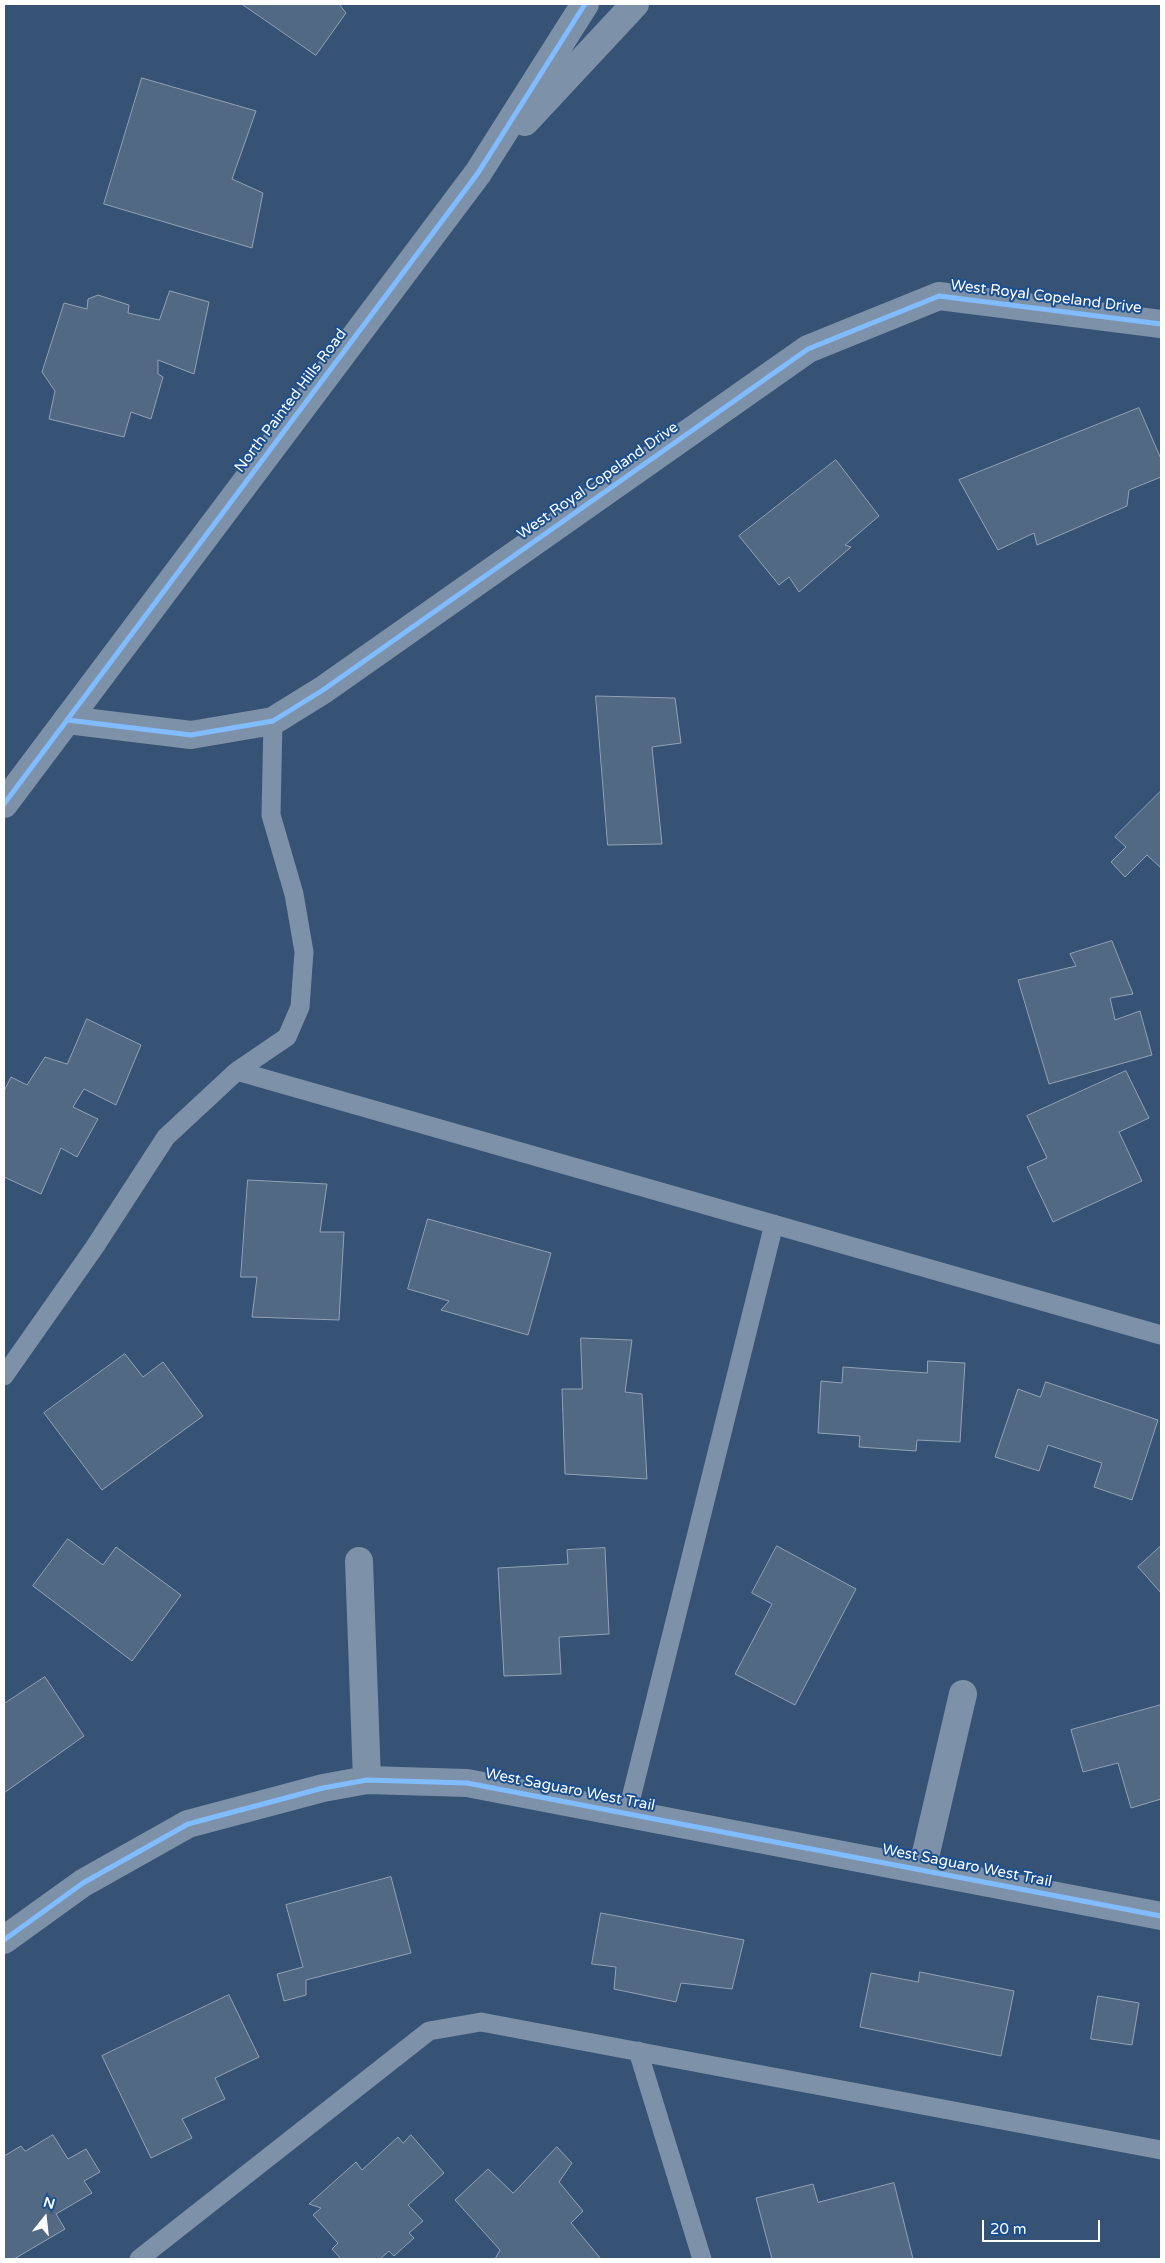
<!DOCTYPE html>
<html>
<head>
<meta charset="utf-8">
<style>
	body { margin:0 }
	#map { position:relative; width:1165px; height:2263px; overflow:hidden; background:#365274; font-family:"Varela Round",sans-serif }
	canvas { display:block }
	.frame { position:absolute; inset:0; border:5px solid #fff; pointer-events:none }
	.north { position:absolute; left:20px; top:2193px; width:50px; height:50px; -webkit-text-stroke:4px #1b4f8f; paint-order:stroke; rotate:16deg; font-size:14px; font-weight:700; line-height:20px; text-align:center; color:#fff }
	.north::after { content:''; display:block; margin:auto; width:18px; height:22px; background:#fff; clip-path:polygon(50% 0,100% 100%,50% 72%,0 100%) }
	.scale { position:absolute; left:982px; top:2220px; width:118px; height:22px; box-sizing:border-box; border:2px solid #fff; border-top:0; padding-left:6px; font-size:15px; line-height:18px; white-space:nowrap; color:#fff; -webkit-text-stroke:4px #1b4f8f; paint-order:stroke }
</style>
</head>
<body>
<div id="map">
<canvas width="1165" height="2263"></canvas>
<div class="frame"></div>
<div class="north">N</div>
<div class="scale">20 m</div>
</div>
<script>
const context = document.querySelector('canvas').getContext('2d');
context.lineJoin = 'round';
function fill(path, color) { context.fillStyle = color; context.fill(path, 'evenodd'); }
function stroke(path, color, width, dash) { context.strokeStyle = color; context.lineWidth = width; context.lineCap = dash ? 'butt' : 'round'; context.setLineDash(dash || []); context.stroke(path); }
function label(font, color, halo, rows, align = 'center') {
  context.font = font + ' "Varela Round",sans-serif'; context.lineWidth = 4; context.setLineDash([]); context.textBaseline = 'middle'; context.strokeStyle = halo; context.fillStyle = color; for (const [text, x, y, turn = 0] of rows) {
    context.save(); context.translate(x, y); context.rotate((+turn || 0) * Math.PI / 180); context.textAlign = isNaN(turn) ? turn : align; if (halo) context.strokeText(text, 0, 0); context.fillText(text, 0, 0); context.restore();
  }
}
const building = new Path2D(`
	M242,4H339L346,13L316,55Z
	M142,78L256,111L232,179L263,193L252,248L104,204Z
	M170,291L209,302L194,374L158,360V374L163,377L151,419L131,412L124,437L49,419L55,391L42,372L64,303L87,309L88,299L98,295L129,305L128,313L159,320Z
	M1139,408L1161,459V477L1129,490L1127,506L1037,545L1034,533L998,550L959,480Z
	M836,460L879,516L845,545L851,547L799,592L789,577L779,585L739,536Z
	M596,696L675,698L681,743L652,747L662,844L608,845Z
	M1161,791V868L1147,855L1125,877L1111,862L1126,847L1115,837Z
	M1112,941L1133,994L1110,998L1115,1020L1140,1011L1152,1055L1049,1084L1018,980L1076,966L1070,954Z
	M87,1019L141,1045L116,1105L84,1089L73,1107L98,1119L77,1157L61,1148L41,1194L4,1177V1091L11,1077L27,1085L45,1057L67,1064Z
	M1126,1071L1149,1118L1119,1132L1142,1181L1053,1222L1027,1167L1047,1158L1027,1116Z
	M248,1180L327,1184L320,1232H344L339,1320L252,1317L257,1277H241Z
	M428,1219L551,1253L528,1335L441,1310L449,1301L408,1289Z
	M581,1338L632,1340L625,1392L642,1394L647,1479L565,1474L562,1389H582Z
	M125,1354L143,1377L163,1362L203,1416L102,1490L44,1413Z
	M928,1361L965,1363L960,1442L917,1440L916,1451L859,1447L860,1436L818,1433L821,1381L842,1383L843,1367L927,1373Z
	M1046,1382L1158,1420L1132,1500L1094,1487L1102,1463L1048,1445L1039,1471L995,1457L1018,1389L1040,1397Z
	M68,1539L103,1565L116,1547L181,1595L132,1661L33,1586Z
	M777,1546L856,1589L795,1705L735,1674L772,1604L752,1593Z
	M1161,1546V1593L1138,1567Z
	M605,1548L609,1634L559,1637L561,1674L504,1676L498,1568L568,1564L567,1550Z
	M45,1677L84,1736L4,1793V1704Z
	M1161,1705V1799L1131,1808L1118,1763L1083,1772L1071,1730Z
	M391,1877L411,1953L306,1980V1995L284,2001L277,1974L303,1967L286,1905Z
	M601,1913L744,1940L732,1989L681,1983L676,2002L614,1989L616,1967L592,1964Z
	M920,1972L1014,1991L1001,2056L860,2027L871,1973L918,1982Z
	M229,1995L259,2057L215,2078L225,2099L182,2119L192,2138L151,2158L102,2056Z
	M1098,1996L1139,2003L1132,2045L1091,2039Z
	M53,2135L68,2159L86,2149L100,2172L84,2181L92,2193L56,2214L65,2229L14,2259H4V2156L21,2146L25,2151Z
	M411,2135L444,2173L408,2205L423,2221L409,2233L414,2238L394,2256L389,2251L380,2259H341L332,2249L338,2243L313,2215L321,2208L309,2204L356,2162L362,2170L398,2137L403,2143Z
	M557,2147L572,2163L559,2182L583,2211L571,2223L601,2259H495L500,2250L455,2200L488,2169L513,2193Z
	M894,2183L913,2259H772L756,2198L813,2184L818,2202Z`);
const service = new Path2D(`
	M237,1071L1161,1335
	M4,1376L94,1248L166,1137L237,1071L287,1037L300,1007L304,952L294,894L271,815L273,721
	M627,1814L774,1224
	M638,2051L702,2259
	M139,2259L429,2031L481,2022L1161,2150`);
const minor = new Path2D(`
	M67,720L191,735L273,721L323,690L808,349L939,296L1161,324
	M359,1561L367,1780
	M922,1870L963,1694
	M4,1940L83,1883L188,1824L323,1788L367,1780L467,1783L1161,1916`);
const tertiary = new Path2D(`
	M525,122L635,4
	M4,804L478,173L585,4`);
const cycleway = new Path2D(`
	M67,720L191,735L273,721L323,690L808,349L939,296L1161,324
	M4,804L478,173L585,4
	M4,1940L83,1883L188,1824L323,1788L367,1780L467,1783L1161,1916`);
const streetNames = [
	["West Royal Copeland Drive",1046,297,7],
	["North Painted Hills Road",291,401,-53],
	["West Royal Copeland Drive",598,481,-35],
	["West Saguaro West Trail",570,1790,11],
	["West Saguaro West Trail",967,1866,11]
];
fill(building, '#526984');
stroke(building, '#92a2b6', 1);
stroke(service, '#7d92a8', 19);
stroke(minor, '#7d92a8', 28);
stroke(tertiary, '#7d92a8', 28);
stroke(cycleway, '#80bcff', 5);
label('15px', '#fff', '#1b4f8f', streetNames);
</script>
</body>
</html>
